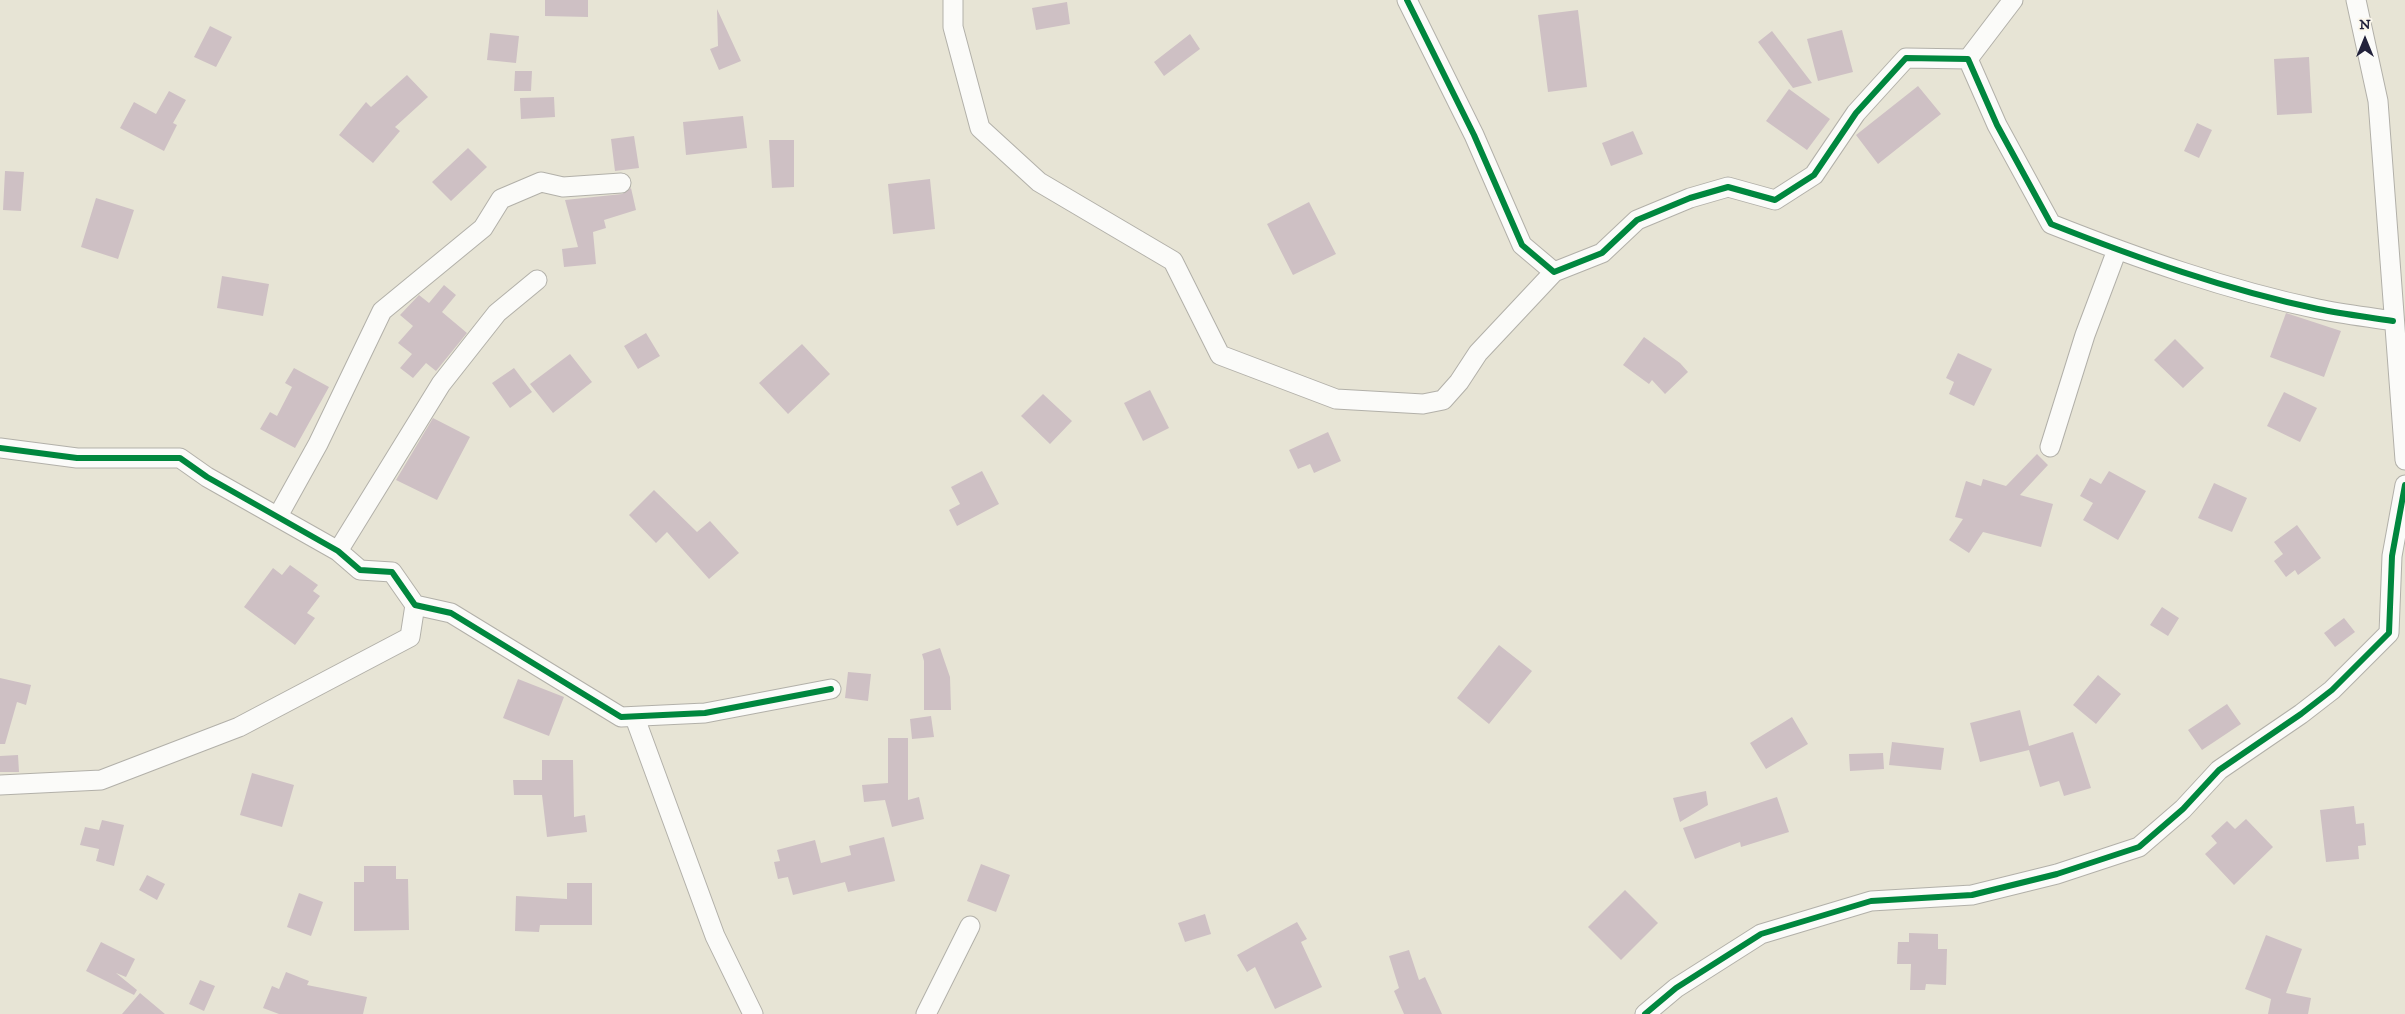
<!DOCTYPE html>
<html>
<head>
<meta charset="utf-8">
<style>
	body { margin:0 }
	#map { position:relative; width:2405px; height:1014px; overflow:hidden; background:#e7e4d5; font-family:"IM FELL DW Pica",serif }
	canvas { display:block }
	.north { position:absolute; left:2340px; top:15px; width:50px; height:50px; -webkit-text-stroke:4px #fbf7ec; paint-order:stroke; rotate:0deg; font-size:14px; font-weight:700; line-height:20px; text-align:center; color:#22223b }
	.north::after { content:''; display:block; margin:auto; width:18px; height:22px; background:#22223b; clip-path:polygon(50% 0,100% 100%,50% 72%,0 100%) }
</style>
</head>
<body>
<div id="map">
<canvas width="2405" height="1014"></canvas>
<div class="north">N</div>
</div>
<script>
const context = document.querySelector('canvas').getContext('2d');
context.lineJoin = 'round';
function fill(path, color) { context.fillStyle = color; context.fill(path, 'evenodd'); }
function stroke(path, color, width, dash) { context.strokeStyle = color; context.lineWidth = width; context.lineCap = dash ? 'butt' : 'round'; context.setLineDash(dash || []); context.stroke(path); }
const building = new Path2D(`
	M545,0H588V17L545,16Z
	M1067,2L1070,24L1036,30L1032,8Z
	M717,9L741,61L719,70L710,49L718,46Z
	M1578,10L1587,87L1548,92L1538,15Z
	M210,26L232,37L216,67L194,57Z
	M1842,30L1853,72L1818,81L1807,39Z
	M1772,31L1812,83L1793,88L1758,42Z
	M490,33L519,36L516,63L487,60Z
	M1190,34L1200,49L1164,76L1154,62Z
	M2309,57L2312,113L2277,115L2274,59Z
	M515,71H532L531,91H514Z
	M407,75L428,97L395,127L400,131L373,163L339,135L366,102L371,107Z
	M1918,86L1941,114L1878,164L1856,135Z
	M1789,89L1830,119L1807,150L1766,121Z
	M169,91L186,100L173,123L177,125L164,151L120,128L134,102L156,114Z
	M554,97L555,117L521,119L520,98Z
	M743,116L747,148L686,155L683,122Z
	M2197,123L2212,130L2199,158L2184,151Z
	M1633,131L1643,154L1611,166L1602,143Z
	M634,136L639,168L615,171L611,139Z
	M769,140H794V187L772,188Z
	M468,148L487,167L451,201L432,182Z
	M5,171L24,172L21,211L3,210Z
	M930,179L935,229L893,234L888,184Z
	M631,188L636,210L604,220L606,228L593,232L596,264L564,267L562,249L578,247L565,200L622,194Z
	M96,198L134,210L118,259L81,247Z
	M1309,202L1336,254L1293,275L1267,224Z
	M222,276L269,284L263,316L217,308Z
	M444,285L456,295L442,312L467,333L436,371L426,363L413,378L400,368L412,354L398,343L413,326L400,315L419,295L429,303Z
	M2286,313L2341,331L2324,377L2270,357Z
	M646,333L660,356L638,369L624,346Z
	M1644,337L1680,363L1688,372L1665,394L1652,380L1649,384L1623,365Z
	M2175,339L2204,368L2183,388L2154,360Z
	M802,344L830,374L788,414L759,383Z
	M1958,353L1992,369L1974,406L1949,394L1954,382L1946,378Z
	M570,354L592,382L553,413L530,384Z
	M294,368L329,387L295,448L260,429L270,412L277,416L292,387L285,383Z
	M514,368L532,392L510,408L492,383Z
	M1150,390L1169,428L1143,441L1124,403Z
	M2284,392L2317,408L2300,442L2267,426Z
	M1043,394L1072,421L1050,444L1021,416Z
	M433,418L470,437L437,500L396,480Z
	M1328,432L1341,461L1314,473L1310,464L1298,469L1289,450Z
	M2037,454L2048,465L2020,495L2053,504L2041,547L1983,532L1969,553L1949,540L1963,519L1955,517L1966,481L1981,486L1983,479L2006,486Z
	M982,471L999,504L957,526L949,510L960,504L951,487Z
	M2109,471L2146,491L2118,540L2083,520L2093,503L2080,496L2090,478L2101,484Z
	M2214,483L2247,498L2232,532L2198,518Z
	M654,490L697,532L710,521L739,553L709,579L667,532L656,543L629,515Z
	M2297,525L2321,558L2298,575L2295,570L2286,577L2274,561L2283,554L2274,542Z
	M290,565L318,585L313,591L320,596L307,613L315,618L295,645L244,607L273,568L282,575Z
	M2162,607L2179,618L2168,636L2150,625Z
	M2344,618L2355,632L2335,647L2324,633Z
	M1499,645L1532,671L1489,724L1457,698Z
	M940,648L950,677L951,710H924V661L922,654Z
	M848,672L871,674L868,701L845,698Z
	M2098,675L2121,694L2096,724L2073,705Z
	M0,678L31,685L26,705L17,702L5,744H0Z
	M518,679L564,697L549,736L503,718Z
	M2227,704L2241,724L2202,750L2188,730Z
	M2020,710L2029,746L2073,732L2091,788L2064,796L2059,781L2040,787L2029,750L1980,762L1970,723Z
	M931,716L934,737L912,739L910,719Z
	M1792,717L1808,744L1766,769L1750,743Z
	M888,738H908V800L919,797L924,819L892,827L885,800L864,802L862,785L888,783Z
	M1892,742L1944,748L1941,770L1889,765Z
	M1883,753L1884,769L1850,771L1849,754Z
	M18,755L19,772H0V756Z
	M542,760H573L574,817L585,815L587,832L547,837L542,795H514L513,780H542Z
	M252,773L294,785L282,827L240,815Z
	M1706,791L1708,805L1680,822L1673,798Z
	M1777,797L1789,832L1741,847L1740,842L1695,859L1683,828Z
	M2354,806L2356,824L2364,823L2366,845L2358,846L2359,859L2326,862L2320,810Z
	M2246,819L2273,847L2234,885L2205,854L2217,843L2211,836L2227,821L2235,829Z
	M102,820L124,825L114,866L96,861L99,849L80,845L85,827L99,830Z
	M884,837L895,881L848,892L845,882L793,895L788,877L778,879L774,862L780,861L777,850L815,840L821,863L851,855L849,846Z
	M981,864L1010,875L996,912L967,901Z
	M364,866H396V879H408L409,930L354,931V882H364Z
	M147,875L165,884L157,900L139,890Z
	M567,883H592V925H540L539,932L515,931L516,896L567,899Z
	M1625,890L1658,923L1621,960L1588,927Z
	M299,893L323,902L311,936L287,927Z
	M1205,914L1211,934L1185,942L1178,923Z
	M1297,922L1307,939L1301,942L1322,987L1275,1009L1255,967L1247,972L1237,955Z
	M1909,933L1938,934V949H1947L1946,985L1926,984L1925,990H1910L1911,964H1897L1898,942H1909Z
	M2266,935L2302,949L2286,993L2311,998L2308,1014H2268L2271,999L2245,989Z
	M101,942L135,959L126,977L116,973L137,990L134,995L86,971Z
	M1409,950L1419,980L1425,977L1442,1014H1404L1394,991L1399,988L1389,956Z
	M286,972L309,981L307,985L367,997L363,1014H279L263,1008L272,986L279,989Z
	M200,980L215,986L204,1011L189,1004Z
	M140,993L165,1014H122Z`);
const minor = new Path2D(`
	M953,0V27L980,128L1039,182L1173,261L1220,355L1336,399L1423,404L1443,400L1459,382L1478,353L1554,272
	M1407,0L1474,135L1522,245L1554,272L1602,253L1637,220L1690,198L1728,187L1775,200L1814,175L1856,113L1906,58L1968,59L1997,125L2051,224C2137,258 2227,290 2318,309C2342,314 2368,317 2393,321
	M2356,0L2378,101L2405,460
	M1968,59L2013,0
	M2050,447L2085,335L2117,250
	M0,448L77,458H180L207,477L338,551L360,570L392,572L415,605L451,613L621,717L705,713L831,689
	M278,516L318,444L382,311L483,228L501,199L541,182L563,187L621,183
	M338,551L441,384L497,313L537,280
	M635,718L715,936L753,1014
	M0,785L101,780L239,727L410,637L415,605
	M926,1014L970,926
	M1645,1014L1676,988L1761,934L1871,901L1972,895L2057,874L2139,847L2183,809L2219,770L2301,714L2332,690L2389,633L2392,556L2405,485`);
const cycleway = new Path2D(`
	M1407,0L1474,135L1522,245L1554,272L1602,253L1637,220L1690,198L1728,187L1775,200L1814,175L1856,113L1906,58L1968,59L1997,125L2051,224C2137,258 2227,290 2318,309C2342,314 2368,317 2393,321
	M0,448L77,458H180L207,477L338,551L360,570L392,572L415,605L451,613L621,717L705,713L831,689
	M1645,1014L1676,988L1761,934L1871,901L1972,895L2057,874L2139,847L2183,809L2219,770L2301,714L2332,690L2389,633L2392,556L2405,485`);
fill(building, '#cec0c4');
stroke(minor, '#b2b0a9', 21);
stroke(minor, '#fbfbf9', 19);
stroke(cycleway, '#00873e', 6);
</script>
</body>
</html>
